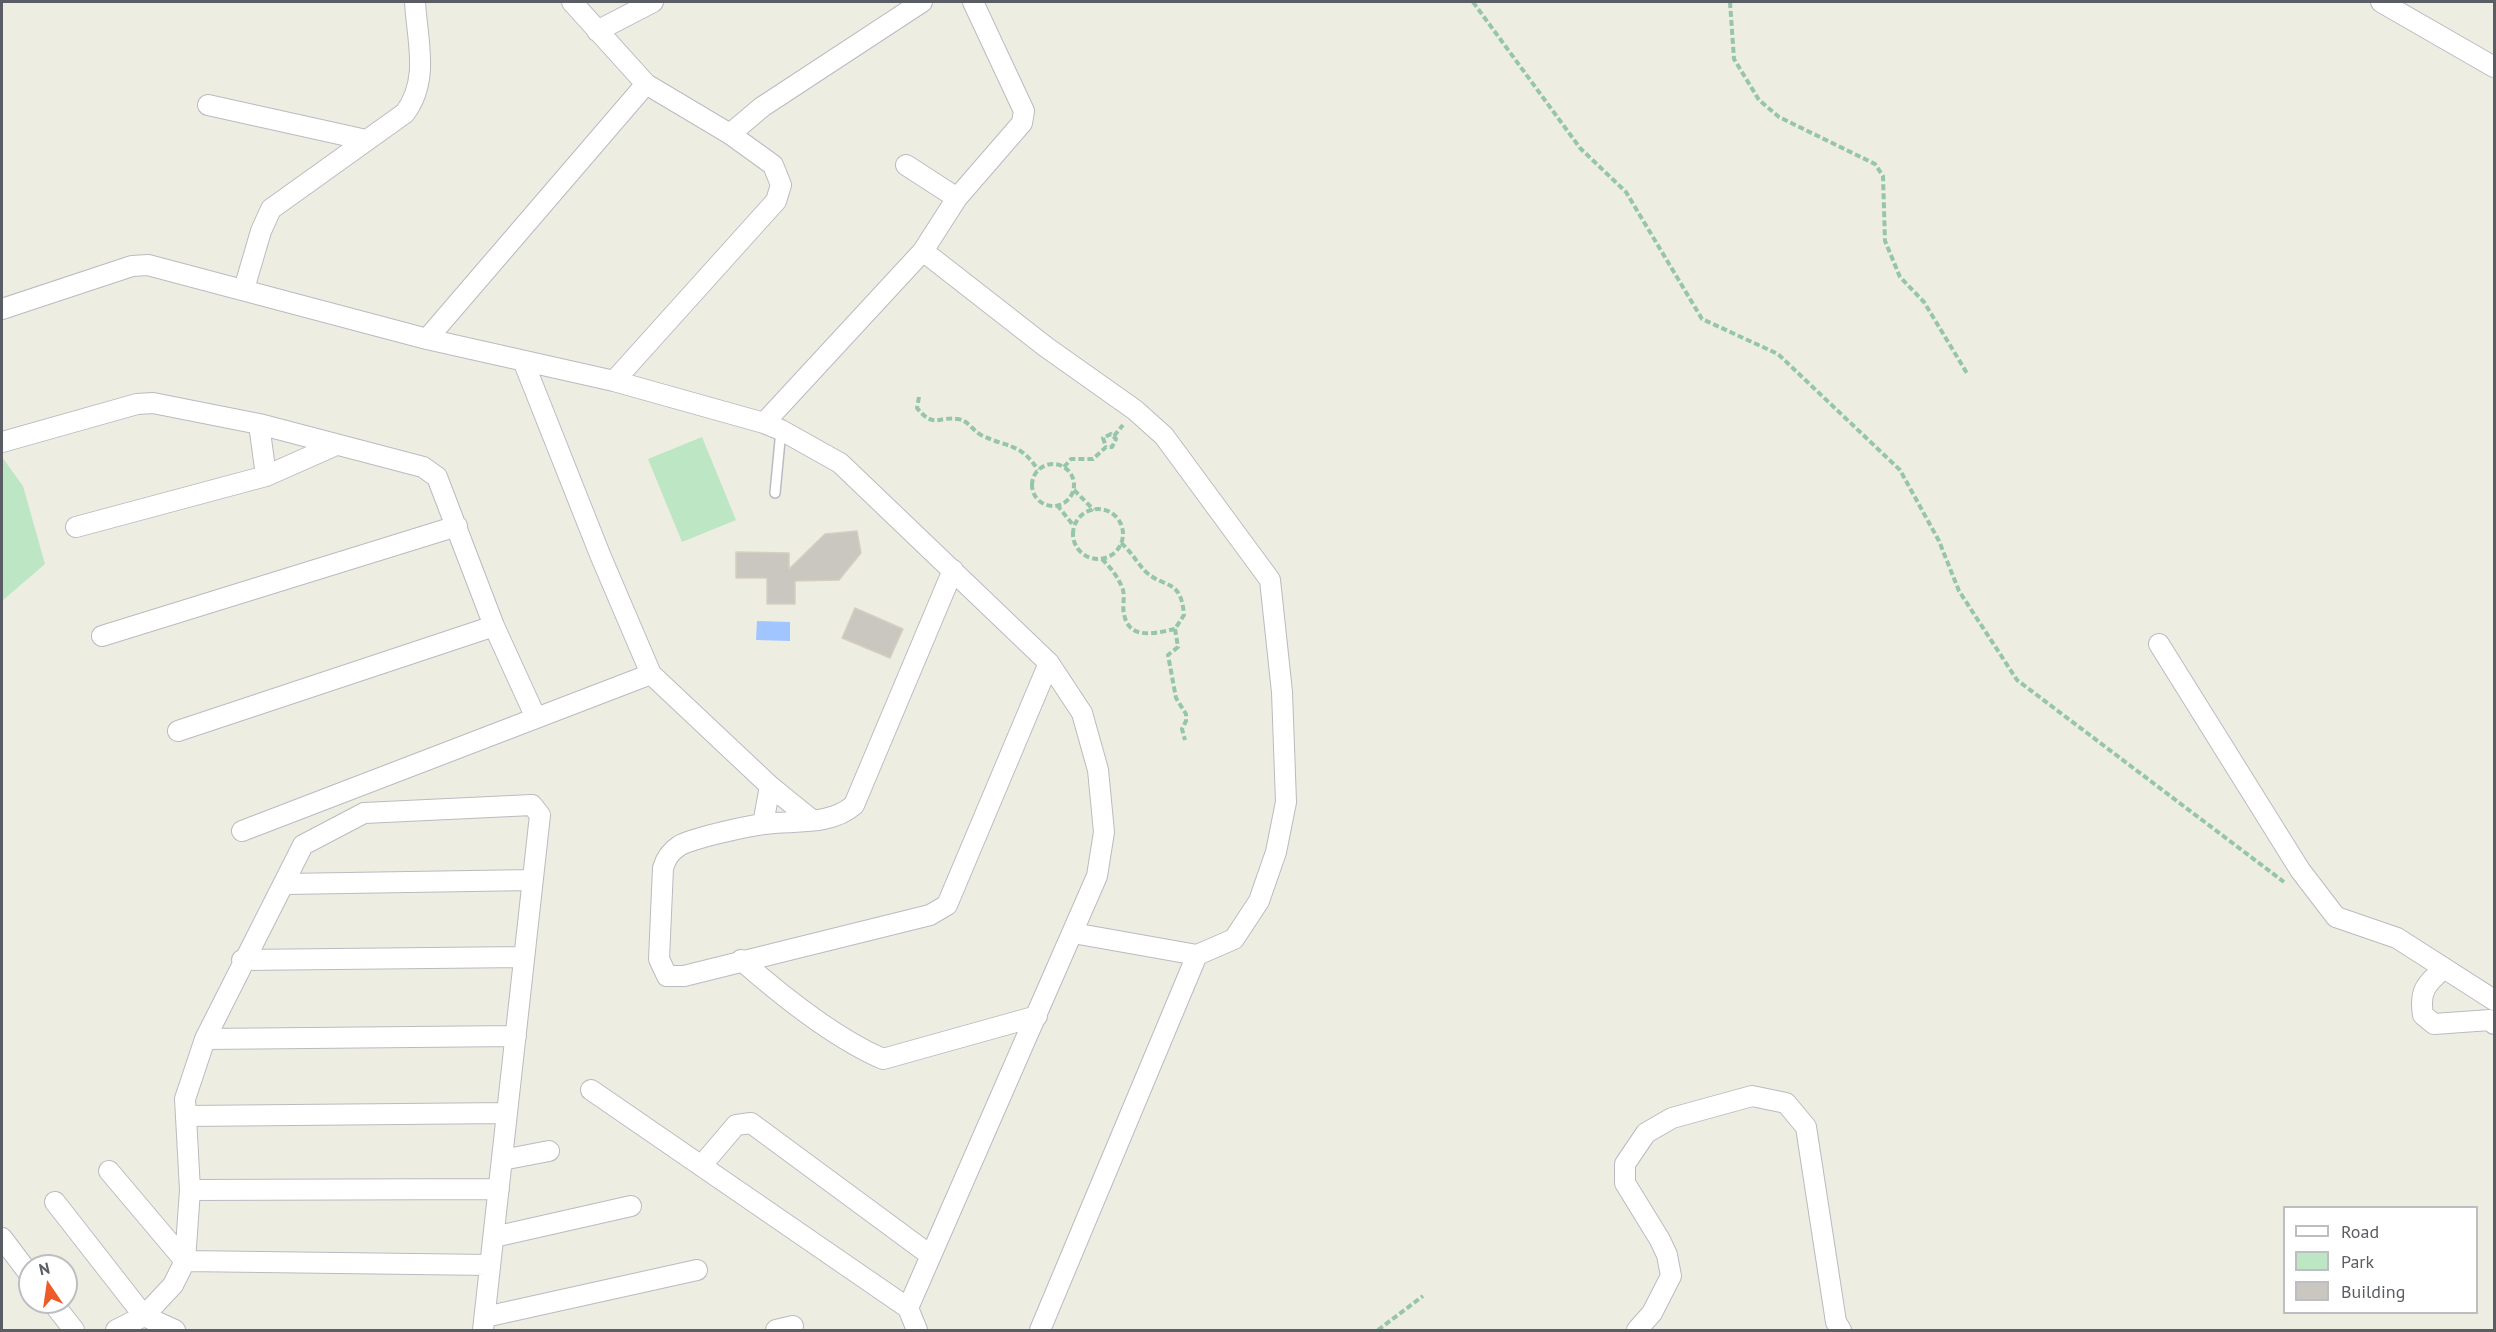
<!DOCTYPE html>
<html>
<head>
<meta charset="utf-8">
<style>
	body { margin:0 }
	#map { position:relative; width:2496px; height:1332px; overflow:hidden; background:#eeede2; font-family:"PT Sans",sans-serif }
	canvas { display:block }
	.frame { position:absolute; inset:0; border:3px solid #5a5d63; pointer-events:none }
	.legend { position:absolute; left:2283px; top:1206px; width:195px; height:108px; box-sizing:border-box; background:#fff; border:2px solid #bdbec1; margin:0; padding:8px 10px; list-style:none; font-size:18px; color:#5a5d63 }
	.legend li { display:flex; align-items:center; gap:12px; height:30px }
	.legend b { width:30px; border:2px solid #bdbec1 }
	.north { position:absolute; left:18px; top:1254px; width:60px; height:60px; box-sizing:border-box; background:#fff; border:2px solid #bdbec1; border-radius:50%; rotate:347deg; font-size:16px; font-weight:700; line-height:24px; text-align:center; color:#5a5d63 }
	.north::after { content:''; display:block; margin:auto; width:21px; height:27px; background:#ee5b28; clip-path:polygon(50% 0,100% 100%,50% 72%,0 100%) }
</style>
</head>
<body>
<div id="map">
<canvas width="2496" height="1332"></canvas>
<div class="frame"></div>
<ul class="legend">
<li><b style="height:8px;background:#fff"></b>Road</li>
<li><b style="height:16px;background:#bde6c5"></b>Park</li>
<li><b style="height:16px;background:#c9c7bf"></b>Building</li>
</ul>
<div class="north">N</div>
</div>
<script>
const context = document.querySelector('canvas').getContext('2d');
context.lineJoin = 'round';
function fill(path, color) { context.fillStyle = color; context.fill(path, 'evenodd'); }
function stroke(path, color, width, dash) { context.strokeStyle = color; context.lineWidth = width; context.lineCap = dash ? 'butt' : 'round'; context.setLineDash(dash || []); context.stroke(path); }
const green = new Path2D(`
	M702,437L736,520L682,542L648,459Z
	M2,457L23,486L45,564L2,601Z`);
const water = new Path2D(`
	M757,621L790,622V641L756,640Z`);
const building = new Path2D(`
	M857,531L861,553L839,580L795,581V604H767V578H736V552L789,553V569L825,534Z
	M855,608L903,629L890,658L842,638Z`);
const path = new Path2D(`
	M1473,2L1580,148L1626,192L1702,319L1778,354L1900,470L1939,541L1959,591L2017,680L2284,882
	M1730,2L1734,59L1759,100L1779,117L1875,164L1883,176L1885,241L1900,277L1924,302L1968,375
	M919,397L917,408C934,429 938,416 958,419C969,421 972,430 981,435C1007,448 1020,442 1038,470
	M1114,436L1123,425
	M1032 485a21 21 0 1 1 42 0a21 21 0 1 1-42 0Z
	M1064,467L1071,459H1093L1106,447H1112L1116,439L1111,434L1103,438L1106,447
	M1074,490L1094,510
	M1057,505L1074,526
	M1073 534a25 25 0 1 1 50 0a25 25 0 1 1-50 0Z
	M1102,559C1111,568 1119,578 1123,590C1125,598 1122,606 1124,614C1129,641 1156,633 1175,629L1184,615C1181,578 1165,589 1146,572C1137,563 1131,551 1121,543
	M1175,629L1178,647L1168,655L1176,698L1186,714V721L1182,729L1185,740
	M1378,1330L1423,1296`);
const lane = new Path2D(`
	M775,493L781,430`);
const street = new Path2D(`
	M572,2L646,84L730,134L773,165L781,185L776,201L614,381
	M2381,2L2494,67
	M597,31L653,2
	M208,105L366,140
	M730,134L762,107L922,2
	M906,165L957,198
	M923,251L1046,347L1135,410L1164,436L1270,580L1282,692L1286,802L1276,852L1259,901L1234,939L1197,955L1073,933
	M244,289L261,231L271,209L405,113C430,79 417,40 415,2
	M2,309L132,266L148,265L427,339L614,381L764,423L781,430L840,463L1049,663L1082,713L1098,770L1104,832L1097,876L908,1308
	M427,339L646,84
	M524,363L601,557L651,674L770,786
	M764,423L923,251L957,198L1022,123L1024,111L973,2
	M259,424L266,476
	M2,442L137,404L153,403L259,424L423,467L437,477L494,626L536,718
	M76,527L266,476L336,445
	M953,570L854,805C830,826 794,820 764,824C748,826 692,838 679,846C670,852 666,858 663,868L659,959L667,976H684L930,915L947,905L1049,663
	M102,636L457,526
	M2159,644L2300,870L2336,917L2397,938L2494,1000
	M178,731L494,626
	M763,824L770,786L812,820
	M242,831L651,674
	M285,884L533,880
	M242,960L524,957
	M741,960C782,996 834,1038 883,1059L1037,1016
	M2443,969C2426,984 2419,991 2423,1015L2434,1024L2490,1020L2494,1024
	M205,1039L516,1036
	M591,1090L908,1308L917,1330
	M187,1116L507,1113
	M502,1160L549,1151
	M702,1165L736,1125L751,1123L930,1255
	M109,1171L185,1261L490,1265
	M190,1190L499,1189
	M55,1202L144,1316L175,1330
	M494,1237L631,1206
	M2,1238L30,1275
	M52,1302L74,1330
	M485,1317L697,1270
	M116,1330L144,1316L173,1285L185,1261L190,1190L185,1099L205,1039L303,845L364,813L532,805L540,815L483,1330
	M776,1330L793,1326
	M1040,1330L1197,955
	M1637,1330L1652,1313L1671,1276L1667,1255L1660,1240L1625,1183V1164L1646,1133L1672,1118L1752,1096L1786,1103L1806,1127L1836,1322L1841,1330`);
fill(green, '#bde6c5');
fill(water, '#a1c5ff');
fill(building, '#c9c7bf');
stroke(building, '#d3d0c0', 1.5);
stroke(lane, '#babbc1', 12);
stroke(street, '#babbc1', 22);
stroke(path, '#95c5ab', 4, [6, 3]);
stroke(lane, '#fff', 9);
stroke(street, '#fff', 20);
</script>
</body>
</html>
